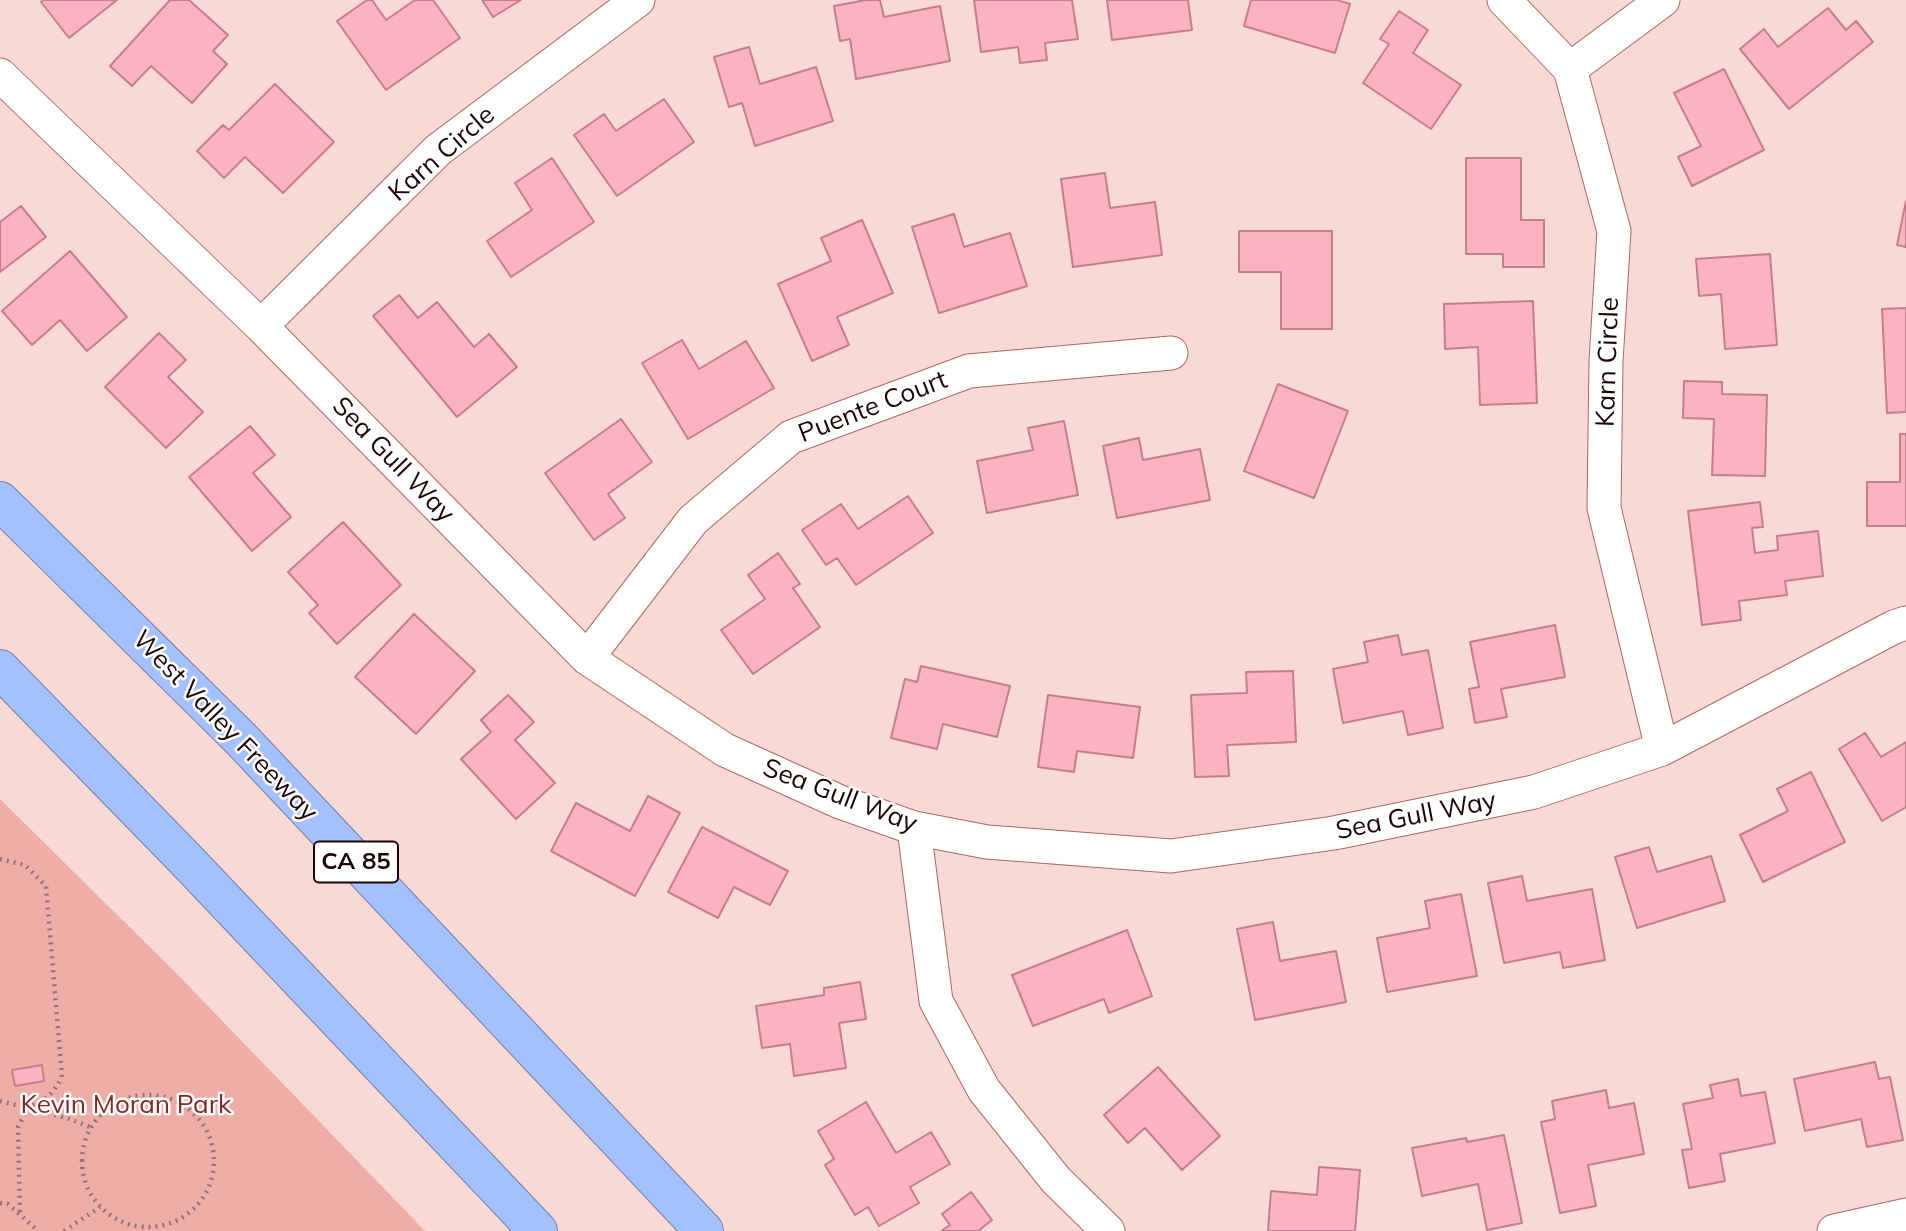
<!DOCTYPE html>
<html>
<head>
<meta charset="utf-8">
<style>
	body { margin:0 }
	canvas { display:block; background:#f8d9d5 }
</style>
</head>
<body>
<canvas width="1906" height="1231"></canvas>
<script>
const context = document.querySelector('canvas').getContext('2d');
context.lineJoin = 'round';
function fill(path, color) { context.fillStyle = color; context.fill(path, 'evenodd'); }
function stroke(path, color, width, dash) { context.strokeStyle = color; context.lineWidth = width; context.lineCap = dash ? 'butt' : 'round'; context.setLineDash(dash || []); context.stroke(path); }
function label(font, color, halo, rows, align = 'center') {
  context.font = font + ' Mulish,sans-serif'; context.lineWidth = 5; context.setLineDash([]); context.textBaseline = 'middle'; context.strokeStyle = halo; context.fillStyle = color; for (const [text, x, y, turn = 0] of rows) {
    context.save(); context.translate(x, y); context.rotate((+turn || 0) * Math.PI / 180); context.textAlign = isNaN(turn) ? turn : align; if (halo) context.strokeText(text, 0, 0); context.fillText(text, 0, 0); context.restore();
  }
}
const green = new Path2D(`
	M0,799L177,974L425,1231H0Z`);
const building = new Path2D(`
	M43,0H117L69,38L41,2Z
	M170,0H189L228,35L213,51L227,64L192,103L151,66L132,86L110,66Z
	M367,0H372L386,20L415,0H433L460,38L386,90L337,21Z
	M482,0H521L493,17Z
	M866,0H880L884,17L940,6L950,61L856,79L850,39L840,41L834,6Z
	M974,0H1072L1078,39L1045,43L1047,60L1020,63L1018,47L981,52Z
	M1107,0H1188L1192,30L1112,40Z
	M1251,0H1337L1350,4L1335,53L1244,26Z
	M1828,8L1846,30L1856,21L1873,42L1789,109L1740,49L1764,29L1778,47Z
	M1399,11L1428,30L1413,53L1461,85L1431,129L1363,83L1389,44L1380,39Z
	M749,47L760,84L816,67L833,121L755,146L742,103L729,107L714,57Z
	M1724,69L1764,150L1692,186L1678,157L1701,146L1674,93Z
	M275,84L334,142L283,193L245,157L224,178L197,151L223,125L229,130Z
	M664,99L694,142L617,196L574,135L604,114L616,131Z
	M552,158L594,222L511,277L487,241L532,210L515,183Z
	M1466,158H1521V220H1544V267H1503V254H1466Z
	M1105,173L1110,208L1155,202L1162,255L1073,267L1061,179Z
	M1906,201V247L1897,245Z
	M21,206L46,237L0,272V222Z
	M954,214L964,247L1010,233L1027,286L939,313L912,227Z
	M862,220L893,293L837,317L849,345L812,361L778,284L831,261L821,238Z
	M1239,231H1332V329H1281V272H1239Z
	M70,251L127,317L87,351L60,320L32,345L2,311Z
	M1770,254L1777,345L1725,349L1721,294L1699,296L1696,259Z
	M399,295L418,318L437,302L474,347L489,334L517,367L457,417L373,316Z
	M1533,301L1537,403L1480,405L1478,347L1445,349L1444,304Z
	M1906,308V412L1887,413L1882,309Z
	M159,333L186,360L168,377L203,412L166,448L105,387Z
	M682,340L699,369L746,341L774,388L688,439L642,363Z
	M1684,381L1722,382V394L1767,395L1765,476L1712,475L1714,419L1683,418Z
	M1278,384L1348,411L1314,498L1244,471Z
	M621,419L652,462L608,494L625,518L594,540L545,473Z
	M1064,421L1078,495L987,513L977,461L1033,450L1028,428Z
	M250,426L275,455L253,473L291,517L252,551L189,477Z
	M1900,434H1906V526H1867V482H1900Z
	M1139,438L1143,460L1200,449L1210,500L1117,518L1103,446Z
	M908,496L933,533L856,585L837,558L826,565L802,530L841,504L858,529Z
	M1760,502L1763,527L1752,528L1755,553L1778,550L1777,536L1818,531L1823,576L1785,581L1787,595L1739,601L1741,620L1702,625L1688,511Z
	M343,522L401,585L337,644L309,613L318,605L288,572Z
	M778,553L800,584L793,588L820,627L753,674L721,630L765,599L748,575Z
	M414,614L475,671L416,734L355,677Z
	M1555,625L1565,677L1501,689L1507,717L1475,723L1469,689L1479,687L1470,642Z
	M1398,635L1402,655L1428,650L1443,728L1408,735L1403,711L1343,723L1333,669L1368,662L1364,642Z
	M921,666L1010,686L997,737L943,724L937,749L891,738L905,679L917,682Z
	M1293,671L1296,742L1227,745L1229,776L1195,777L1191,695L1247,693L1246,672Z
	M508,695L534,722L515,740L555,783L516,819L461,759L491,732L481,720Z
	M1048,695L1140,707L1133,758L1077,751L1074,772L1038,767Z
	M1865,733L1881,757L1906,742V807L1882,821L1839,749Z
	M1811,772L1845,842L1763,882L1740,835L1788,811L1777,789Z
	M648,796L680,813L635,896L551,851L576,803L630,831Z
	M702,827L788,871L770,905L734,887L718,918L668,892Z
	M1649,847L1657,872L1711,856L1725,901L1637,928L1615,857Z
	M1522,876L1527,901L1592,889L1605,960L1563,968L1560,952L1504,963L1488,883Z
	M1461,894L1477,976L1387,992L1377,938L1430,928L1425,901Z
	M1273,922L1280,961L1336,951L1346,1002L1255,1020L1237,929Z
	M1127,930L1152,996L1109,1013L1104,999L1033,1026L1012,975Z
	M860,982L866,1019L839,1023L846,1068L794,1076L790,1044L762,1048L756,1006L824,995V988Z
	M1875,1062L1879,1079L1890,1077L1903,1140L1867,1147L1861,1119L1805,1131L1794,1079Z
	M42,1065L44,1081L15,1086L12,1070Z
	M1158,1067L1220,1136L1182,1170L1145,1128L1128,1143L1104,1115Z
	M1738,1079L1741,1096L1765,1092L1775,1143L1720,1154L1725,1181L1689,1188L1682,1150L1692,1149L1683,1104L1713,1098L1710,1085Z
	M1606,1090L1609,1108L1634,1103L1644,1154L1588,1165L1596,1206L1560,1213L1541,1122L1555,1119L1552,1101Z
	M866,1102L896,1153L931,1132L950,1164L910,1187L919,1203L879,1226L868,1207L855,1215L825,1165L834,1159L818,1131Z
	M1504,1135L1522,1223L1487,1230L1478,1184L1422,1196L1412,1148L1466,1138L1467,1142Z
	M1319,1167L1360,1170L1355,1231H1268L1271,1191L1317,1195Z
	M971,1192L992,1220L978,1231H941L950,1225L942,1214Z`);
const path = new Path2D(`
	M0,859L25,865L46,886L62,1077C53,1093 47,1101 28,1107L18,1127L20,1214
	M82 1161a66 66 0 1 1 132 0a66 66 0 1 1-132 0Z
	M0,1101L70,1119L90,1127
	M0,1203L8,1204L38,1231
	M64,1231L100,1207`);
const minor = new Path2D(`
	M1504,0L1570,69L1614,231L1606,361L1604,508L1662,749
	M1570,69L1663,0
	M0,75L261,326L587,658L725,750L840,802L914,828L987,842L1171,856L1334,833L1534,792L1662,749L1894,627L1906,623
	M261,326L438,150L638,0
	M587,658L693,520L791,437L969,371L1171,353
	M914,828L936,1001L984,1090L1056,1180L1108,1231
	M1834,1231L1906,1215`);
const motorway = new Path2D(`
	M0,501L241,739L704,1231
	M0,669L190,864L538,1231`);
const shields = [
	[356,862,84]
];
const shieldNames = [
	["CA 85",356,862]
];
const streetNames = [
	["Karn Circle",442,154,-41],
	["Karn Circle",1608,362,-88],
	["Puente Court",873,407,-21],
	["Sea Gull Way",393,460,46],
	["West Valley Freeway",225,726,46],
	["Sea Gull Way",840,796,21],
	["Sea Gull Way",1416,816,-11]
];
const parkNames = [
	["Kevin Moran Park",126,1105]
];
fill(green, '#eeada6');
fill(building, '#fcb2c1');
stroke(building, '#c47f8e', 2);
stroke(minor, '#ab6861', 35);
stroke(motorway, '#757fa6', 40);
stroke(path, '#927674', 4.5, [2, 5]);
stroke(minor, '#fff', 33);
stroke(motorway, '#a4c0fd', 38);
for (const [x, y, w] of shields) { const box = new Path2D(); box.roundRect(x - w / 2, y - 20.5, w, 41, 5); context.fillStyle = '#fff'; context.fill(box); stroke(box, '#1d0504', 2); }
label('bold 24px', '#1d0504', null, shieldNames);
label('26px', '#1d0504', '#fff', streetNames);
label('26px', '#842725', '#fff', parkNames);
</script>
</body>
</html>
